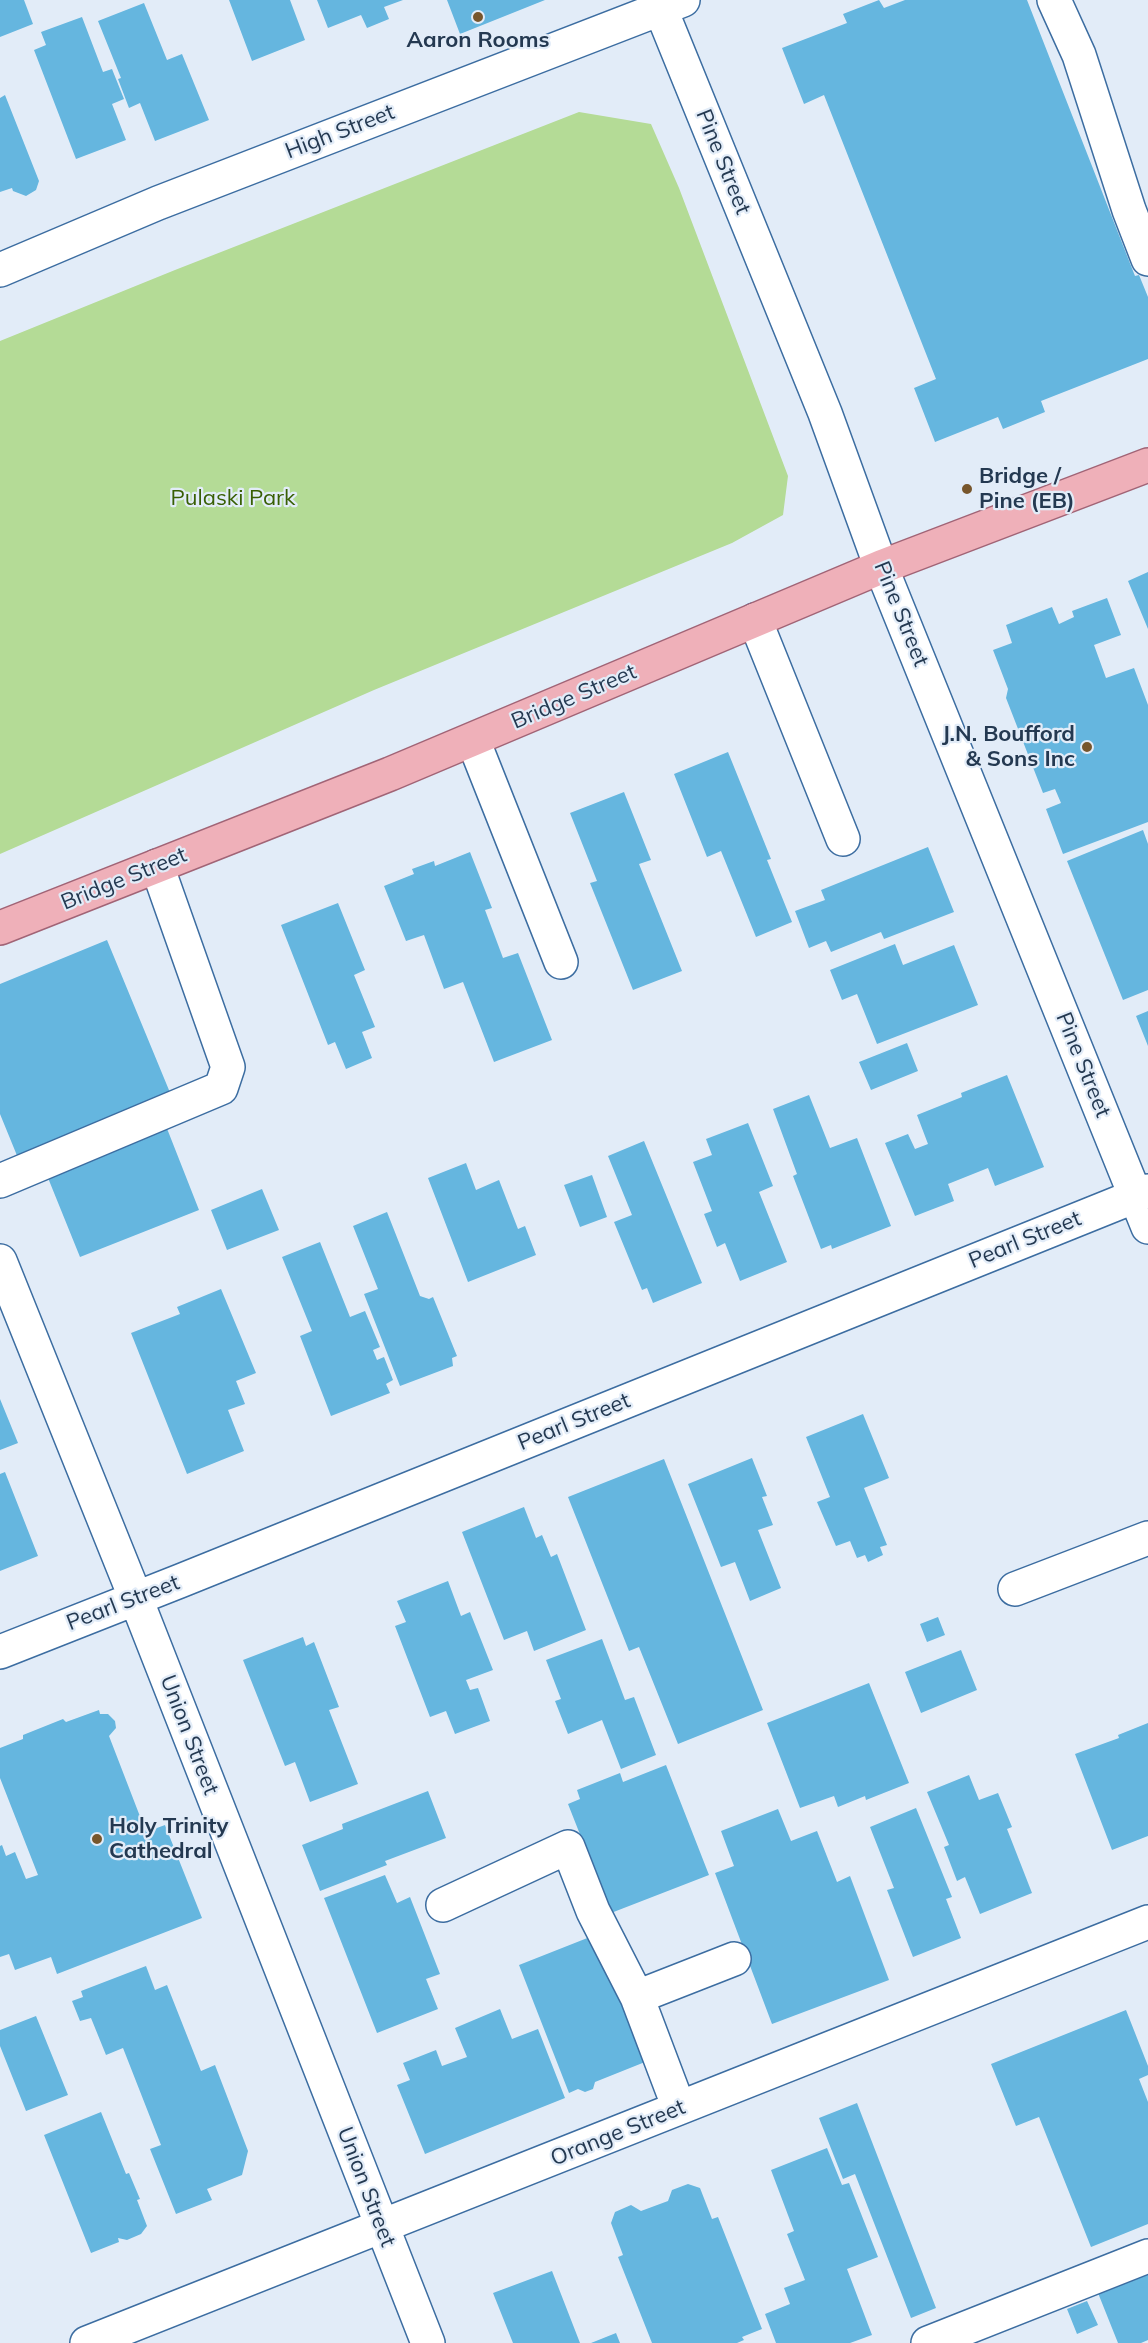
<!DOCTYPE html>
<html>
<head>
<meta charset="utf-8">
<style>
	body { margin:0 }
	canvas { display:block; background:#e2ecf8 }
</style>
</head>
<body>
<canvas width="1148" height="2343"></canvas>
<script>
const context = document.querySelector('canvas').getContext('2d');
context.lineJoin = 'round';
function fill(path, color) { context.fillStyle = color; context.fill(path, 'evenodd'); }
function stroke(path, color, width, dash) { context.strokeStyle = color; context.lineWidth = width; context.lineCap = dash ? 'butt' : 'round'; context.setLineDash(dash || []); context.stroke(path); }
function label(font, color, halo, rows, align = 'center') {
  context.font = font + ' Mulish,sans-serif'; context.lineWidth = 4.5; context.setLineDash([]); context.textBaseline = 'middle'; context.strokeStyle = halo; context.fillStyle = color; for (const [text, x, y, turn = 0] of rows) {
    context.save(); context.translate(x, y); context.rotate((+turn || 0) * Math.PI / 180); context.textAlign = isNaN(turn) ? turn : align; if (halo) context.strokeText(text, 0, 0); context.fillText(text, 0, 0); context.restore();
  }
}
const green = new Path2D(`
	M579,112L651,124L679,188L788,476L783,515L732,543L374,690L0,854V341L175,270Z`);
const building = new Path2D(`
	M0,0H24L33,24L0,37Z
	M229,0H290L305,40L252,61Z
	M317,0H403L384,7L389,19L367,28L361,15L328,28Z
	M447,0H545L460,34Z
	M879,0L884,8L905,0H1027L1135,276L1139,275L1148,297V359L1041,401L1045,412L1003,429L998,417L935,442L914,388L936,379L824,95L804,104L782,48L847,23L843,14Z
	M144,3L167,60L182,54L209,120L155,141L140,103L129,108L118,79L121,78L98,21Z
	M82,17L103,72L112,69L124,99L112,104L126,140L76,159L34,50L46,45L41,32Z
	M5,95L39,181L36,190L26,196L13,191L12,188L0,192V98Z
	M1148,572V629L1128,581Z
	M1107,598L1121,635L1094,645L1106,678L1134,668L1148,705V822L1063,854L1046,809L1061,803L1055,789L1043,793L1006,698L1008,689L993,650L1012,643L1006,625L1052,607L1059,624L1074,617L1072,611Z
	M728,752L771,859L767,860L792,922L756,937L721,851L707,857L674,774Z
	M624,792L651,860L639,864L682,971L633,990L590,883L597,881L570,813Z
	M1143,830L1148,844V990L1123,1000L1067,861Z
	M928,847L954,912L884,939L881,932L831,952L826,941L809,948L795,911L825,900L821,890Z
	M470,852L492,908L485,910L503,958L518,953L552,1040L494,1062L463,982L444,989L424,935L406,941L384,886L414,874L412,869L434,861L435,866Z
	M338,903L365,970L354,975L375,1027L362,1032L372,1058L346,1069L335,1042L328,1045L281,925Z
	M107,940L171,1095L18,1158L0,1114V984Z
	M895,944L903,965L954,945L978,1005L877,1044L857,994L842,1000L830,970Z
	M1148,1011V1046L1136,1016Z
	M907,1043L918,1071L871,1090L859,1062Z
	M1007,1075L1044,1167L995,1186L988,1168L948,1184L954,1201L915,1216L885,1143L908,1134L915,1149L928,1144L917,1115L962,1097L961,1093Z
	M809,1095L830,1148L857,1138L891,1226L832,1249L831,1245L821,1249L793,1176L797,1174L773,1109Z
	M748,1123L773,1186L759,1192L787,1262L740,1281L725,1243L717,1247L704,1214L712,1211L693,1162L712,1155L706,1139Z
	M166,1126L199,1210L80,1257L46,1173Z
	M644,1141L702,1283L653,1303L647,1288L642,1290L614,1222L632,1215L608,1156Z
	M466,1163L476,1190L499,1180L518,1229L525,1226L536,1255L468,1282L428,1178Z
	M592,1175L607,1217L580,1227L564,1185Z
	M262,1189L279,1230L227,1250L211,1210Z
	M387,1212L420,1296L429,1299L433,1297L457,1356L452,1358L453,1366L400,1386L364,1294L378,1289L353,1226Z
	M320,1242L350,1317L365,1311L380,1347L373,1350L377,1360L384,1357L393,1380L386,1384L390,1393L331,1416L300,1336L312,1331L282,1257Z
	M221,1289L256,1373L236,1381L245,1404L228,1410L244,1451L187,1474L131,1333L180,1314L177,1307Z
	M0,1399L18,1443L0,1450Z
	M863,1414L889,1478L864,1488L887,1545L880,1547L883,1555L868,1562L865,1555L857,1558L850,1541L836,1546L817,1502L830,1497L806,1437Z
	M752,1458L767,1496L762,1497L773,1525L758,1530L781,1588L750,1601L735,1562L721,1567L688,1484Z
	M664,1459L763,1710L678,1744L639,1647L629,1651L568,1497Z
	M5,1472L38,1556L0,1571V1474Z
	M524,1507L536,1538L542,1535L551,1557L557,1554L586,1630L534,1651L527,1631L504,1640L462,1532Z
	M448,1581L461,1616L470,1612L493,1670L466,1680L470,1690L478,1688L490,1721L455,1734L446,1711L430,1717L395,1626L406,1622L397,1601Z
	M938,1617L945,1635L927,1642L920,1624Z
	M303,1637L306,1646L314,1642L339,1707L329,1710L358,1784L310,1802L295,1762L285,1766L243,1660Z
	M602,1639L625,1700L634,1697L656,1755L621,1769L602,1720L568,1734L555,1701L561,1699L546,1660Z
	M961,1650L977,1690L921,1713L905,1672Z
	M869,1683L909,1783L866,1800L865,1796L838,1807L834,1796L800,1808L767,1723Z
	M99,1710L100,1714H108L115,1721L116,1728L109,1736L146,1832L165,1825L202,1918L57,1974L51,1957L15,1970L9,1954L0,1957V1846L2,1845L6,1856L15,1852L26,1879L38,1875L0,1778V1748L23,1739V1735L63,1719L66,1722Z
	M1148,1723V1836L1112,1850L1075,1754L1119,1738L1118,1735Z
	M666,1765L709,1875L611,1913L568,1804L580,1799L577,1790L620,1773L623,1782Z
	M969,1775L979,1800L998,1793L1012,1827L1007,1829L1032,1893L980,1914L965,1877L957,1881L944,1847L949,1845L927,1792Z
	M428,1791L446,1838L385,1861L387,1865L320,1891L302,1845L343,1829L342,1824Z
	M916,1808L952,1897L946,1899L961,1938L913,1957L887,1890L894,1888L870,1827Z
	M778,1809L791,1841L817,1831L837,1882L850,1876L889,1980L772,2024L715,1873L734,1866L721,1831Z
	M385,1875L397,1903L410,1897L440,1974L426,1979L438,2009L377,2033L324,1898Z
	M595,1935L645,2062L595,2082L593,2089L585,2092L578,2089L569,2093L519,1965Z
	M146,1966L155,1990L167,1985L201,2071L215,2065L248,2151L242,2175L207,2189L212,2200L176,2214L150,2149L161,2145L123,2048L106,2055L91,2018L80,2021L72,2001L83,1997L81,1991Z
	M500,2009L512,2039L538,2029L565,2098L425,2154L397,2085L410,2080L403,2063L436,2050L442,2066L467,2057L455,2028Z
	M1126,2010L1148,2066V2075L1139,2079L1148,2102V2224L1091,2247L1039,2117L1016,2126L991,2064Z
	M36,2016L68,2095L26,2111L0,2046V2030Z
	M857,2103L936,2308L911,2318L855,2174L843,2179L819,2118Z
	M101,2112L126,2174L129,2173L140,2199L137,2200L147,2226L141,2234L127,2240L118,2238L119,2242L91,2253L44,2135Z
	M827,2148L842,2185L849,2183L878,2257L847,2269L872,2335L850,2343H776L765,2314L790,2304L784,2288L805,2280L787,2234L794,2231L771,2170Z
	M688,2184L700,2188L712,2219L718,2217L762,2329L742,2337L744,2340L737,2343H652L618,2257L623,2255L611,2223L615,2212L631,2205L641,2211L668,2201L672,2190Z
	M1148,2266V2340L1141,2343H1118L1098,2293Z
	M552,2271L580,2343H513L493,2293Z
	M1087,2301L1098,2325L1077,2334L1067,2309Z
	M616,2333L620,2343H591Z`);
const minor = new Path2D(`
	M657,0L825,413L881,567L1148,1227
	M1054,0L1079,55L1129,210L1148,259
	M0,270L158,203L683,0
	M755,620L843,839
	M473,740L561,962
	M0,1181L221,1088L228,1067L157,866
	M0,1261L136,1599L428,2343
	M1015,1589L1148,1538
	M0,1652L180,1581L1148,1191
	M443,1905L568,1847L593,1911L637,1997L679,2108
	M637,1997L734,1959
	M87,2343L1148,1922
	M928,2343L1148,2256`);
const major = new Path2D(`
	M0,928L390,774L881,567L1148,465`);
const markers = [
	[478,17,6,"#77562c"],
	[967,489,6,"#77562c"],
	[1087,747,6,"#77562c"],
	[97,1839,6,"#77562c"]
];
const poiNames = [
	["Aaron Rooms",478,40,"center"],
	["Bridge /",979,476],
	["Pine (EB)",979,501],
	["J.N. Boufford",1075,734,"right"],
	["& Sons Inc",1075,759,"right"],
	["Holy Trinity",109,1826],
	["Cathedral",109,1851]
];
const streetNames = [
	["High Street",340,132,-21],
	["Pine Street",723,162,68],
	["Pine Street",901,614,68],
	["Bridge Street",574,697,-23],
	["Bridge Street",124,879,-22],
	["Pine Street",1083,1065,68],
	["Pearl Street",1025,1240,-22],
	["Pearl Street",574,1422,-22],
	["Pearl Street",123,1603,-21],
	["Union Street",189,1735,69],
	["Orange Street",618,2133,-22],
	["Union Street",366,2187,69]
];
const parkNames = [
	["Pulaski Park",233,498]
];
fill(green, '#b4db96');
fill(building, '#65b6df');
stroke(minor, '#3c6da1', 36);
stroke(major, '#a16476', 36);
stroke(minor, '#fff', 33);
stroke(major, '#efb0b9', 33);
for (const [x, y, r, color] of markers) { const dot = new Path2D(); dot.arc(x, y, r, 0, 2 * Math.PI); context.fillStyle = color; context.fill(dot); stroke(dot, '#e2ecf8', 2); }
label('bold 22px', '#243951', '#e2ecf8', poiNames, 'left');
label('22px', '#243951', '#e2ecf8', streetNames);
label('22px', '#385f04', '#e2ecf8', parkNames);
</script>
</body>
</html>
